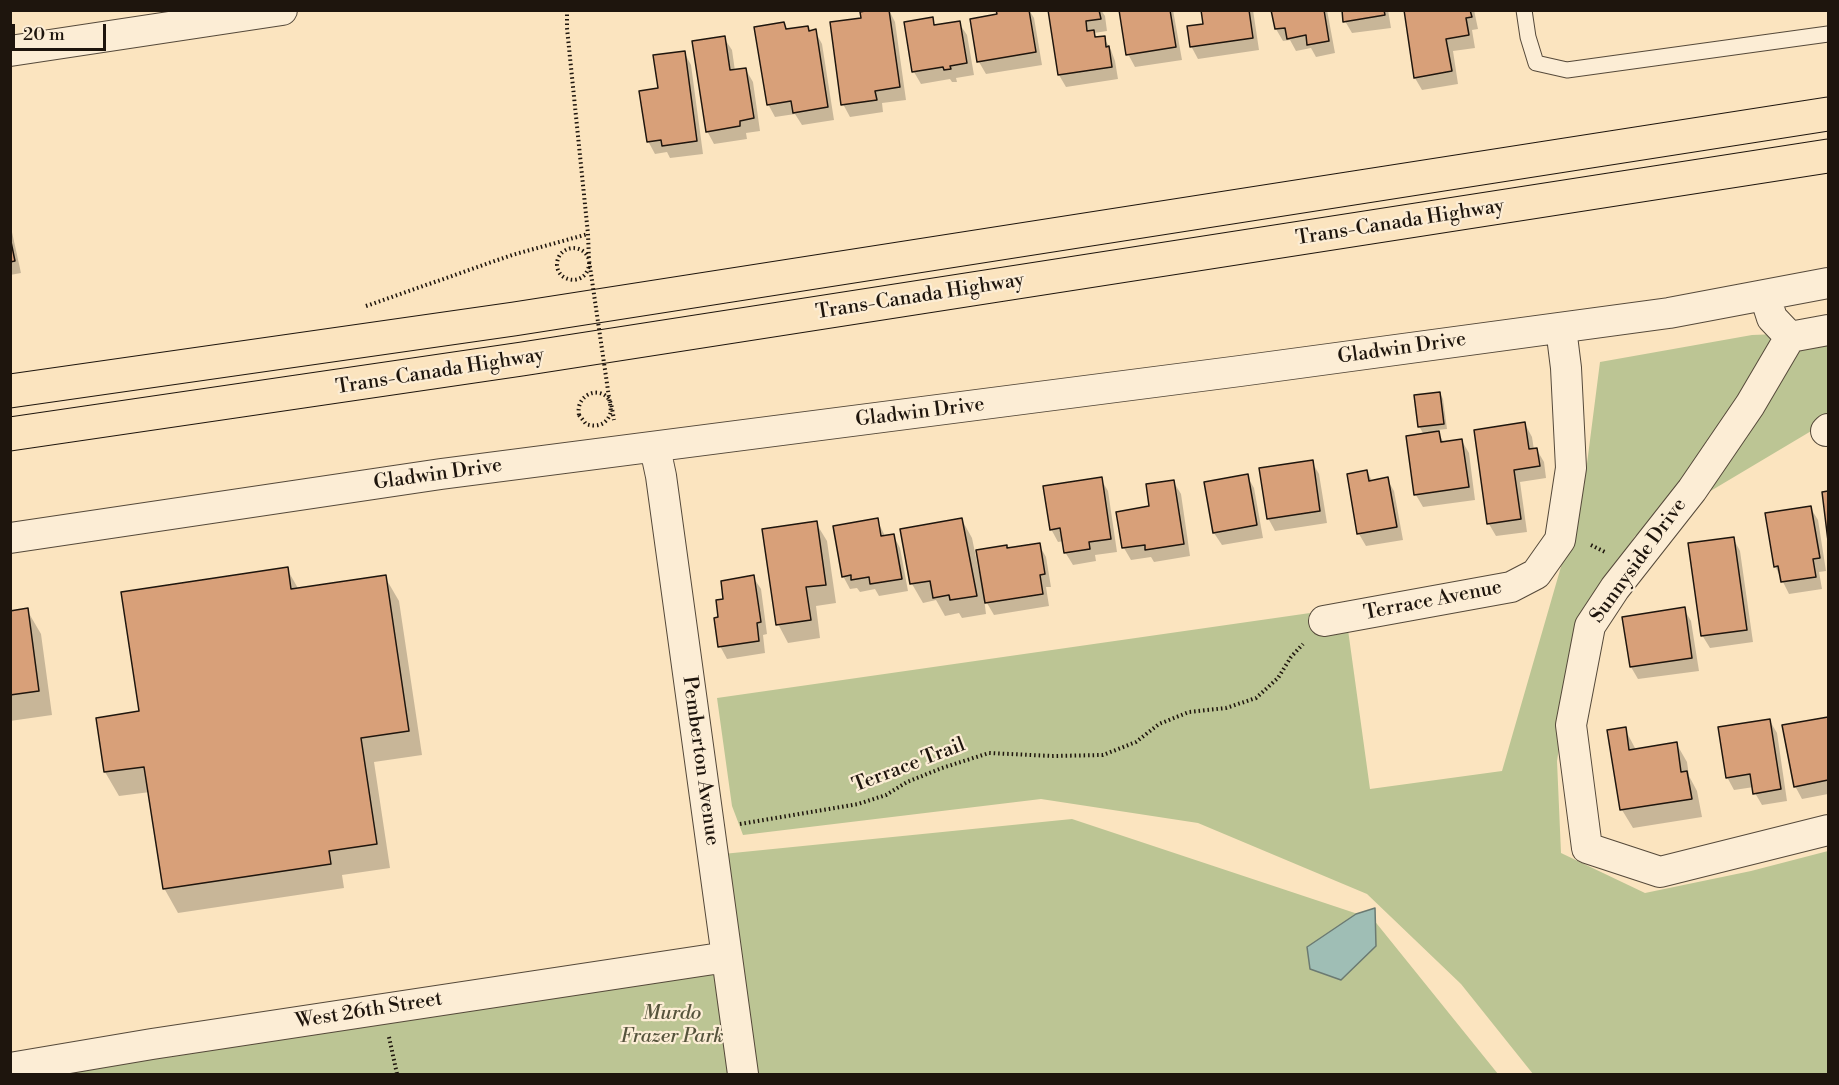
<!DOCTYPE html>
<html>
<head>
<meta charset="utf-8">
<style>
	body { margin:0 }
	#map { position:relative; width:1839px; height:1085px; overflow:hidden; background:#fbe4bf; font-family:"Libre Bodoni",serif }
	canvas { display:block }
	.frame { position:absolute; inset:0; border:12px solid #1e150d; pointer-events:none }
	.scale { position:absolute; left:12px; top:24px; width:94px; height:27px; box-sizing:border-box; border:3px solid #1e150d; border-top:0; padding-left:8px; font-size:18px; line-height:21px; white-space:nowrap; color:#1e150d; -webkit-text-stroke:4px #fcedd5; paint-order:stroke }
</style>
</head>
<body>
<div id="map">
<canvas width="1839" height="1085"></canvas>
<div class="frame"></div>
<div class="scale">20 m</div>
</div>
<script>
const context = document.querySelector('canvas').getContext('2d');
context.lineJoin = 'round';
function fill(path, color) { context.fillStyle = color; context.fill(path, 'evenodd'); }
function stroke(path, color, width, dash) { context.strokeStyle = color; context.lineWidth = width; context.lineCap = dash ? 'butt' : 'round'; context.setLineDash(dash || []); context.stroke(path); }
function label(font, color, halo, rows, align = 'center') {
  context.font = font + ' "Libre Bodoni",serif'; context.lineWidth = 4.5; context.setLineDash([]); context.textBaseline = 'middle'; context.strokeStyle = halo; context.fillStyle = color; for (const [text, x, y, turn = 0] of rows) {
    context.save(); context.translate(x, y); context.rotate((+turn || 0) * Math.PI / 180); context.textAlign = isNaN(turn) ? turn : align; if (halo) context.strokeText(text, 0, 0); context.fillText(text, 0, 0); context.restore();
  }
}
const green = new Path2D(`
	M1828,332V421L1635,536L1579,622L1557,761L1561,853L1645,893L1751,871L1828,851V1074H1533L1461,984L1367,894L1198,823L1041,799L743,835L732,806L717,698L1345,608L1370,789L1502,771L1584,487L1600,362L1752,335Z
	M1072,819L1373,919L1498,1074H748L723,854Z
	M714,968L729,1074H55Z`);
const water = new Path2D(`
	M1375,908L1376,946L1341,980L1310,969L1307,947L1356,914Z`);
const shadow = new Path2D(`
	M889,10L895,22L906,100L882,103L883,112L850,117L843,104L862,19Z
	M1001,10H1029L1034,18L1042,65L986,74L979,62L972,20L999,16Z
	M1049,10H1101L1105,16L1107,31L1094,33L1097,38H1104L1111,50L1115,61L1118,79L1066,87L1059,75Z
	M1121,10H1173L1182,60L1135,67L1128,54Z
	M1203,10H1253L1259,50L1198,59L1191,46L1205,25Z
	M1273,10H1327L1335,53L1316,57L1311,48L1296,51L1290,40L1283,41L1276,29Z
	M1343,10H1388L1391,28L1352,33L1345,21Z
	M1405,10H1474L1478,29L1472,30L1475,48L1453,51L1458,84L1422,90L1415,78Z
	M932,19L936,27L959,23L967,35L974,75L956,78L957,82H952L950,79L921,84L914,72L905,24Z
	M784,23L788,31L807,28L810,32L815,31L822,44L834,120L802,125L795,114L775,117L768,104Z
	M724,38L732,50L735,71L746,70L753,82L760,131L746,133L747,139L714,144L707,131Z
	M684,52L691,65L703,154L670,158L667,152L655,154L648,141L659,89Z
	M10,223L21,273L10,275Z
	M1440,393L1443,399L1447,429L1437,430L1444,443L1462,441L1469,453L1475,500L1423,507L1416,495L1424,435L1419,426Z
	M1525,424L1532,437L1534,450H1537L1544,462L1546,478L1520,482L1527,532L1496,536L1489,524Z
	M1312,462L1319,474L1327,523L1275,531L1268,518Z
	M1367,471L1372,481L1387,479L1394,491L1403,540L1366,546L1359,534L1348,475Z
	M1247,476L1254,488L1263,538L1222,545L1214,533L1206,483Z
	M1101,479L1108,491L1117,552L1095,555L1096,561L1073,565L1065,552L1064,541L1058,542L1051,529Z
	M1173,481L1181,494L1190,556L1154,562L1151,557L1131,560L1124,548L1151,508Z
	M1810,507L1818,520L1826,571L1819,572L1822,589L1789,594L1775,566Z
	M877,520L885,536L893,535L900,548L908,591L879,596L875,589L860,592L857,588L850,589L843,576Z
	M962,520L972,538L980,577L982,576L1008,550L1039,545L1046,557L1051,587H1046L1049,606L994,615L984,598L986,614L962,618L959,613L945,616L936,600L923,603L912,584L902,531Z
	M816,523L827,541L836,603L816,606L820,638L788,643L778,624Z
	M1733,538L1740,551L1753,642L1710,648L1702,635Z
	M287,569L299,590L385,577L399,601L422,755L374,762L390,868L342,875L344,888L178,913L164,888L150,792L119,796L105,772L97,719L140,712Z
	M753,577L761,589L767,634L763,635L765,653L727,659L720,646V619Z
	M1684,609L1691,621L1699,671L1638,679L1631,667Z
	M27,610L41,634L52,715L10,721V612Z
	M1828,718V794L1802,799L1795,786L1784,727Z
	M1770,721L1777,733L1787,801L1762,805L1755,793L1754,787L1734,790L1727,777Z
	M1625,729L1636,750L1676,743L1687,762L1689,776L1697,791L1702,817L1633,828L1622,810L1609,731Z`);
const building = new Path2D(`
	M870,10H889L900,87L875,91L877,100L841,105L830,22L861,18L860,12Z
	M996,10H1029L1036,52L977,62L970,19L997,14Z
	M1048,10H1099L1101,19L1086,21L1087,31L1094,30L1095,37L1105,36L1106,47L1109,46L1112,67L1058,75Z
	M1119,10H1170L1176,47L1126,55Z
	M1201,10H1249L1253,38L1190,47L1187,26L1203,24Z
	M1271,10H1324L1329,41L1307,45L1306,35L1287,39L1285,28L1275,29Z
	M1342,10H1384L1385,15L1343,22Z
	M1404,10H1470L1472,17L1466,18L1469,35L1446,39L1452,71L1414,78Z
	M933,17L934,25L960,21L967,63L950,66L951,69L944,70L943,67L912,72L904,22Z
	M784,22L786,29L808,26L809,31L816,29L828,107L793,113L791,101L767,105L754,27Z
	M725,36L730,70L746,68L754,118L740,121V126L706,132L692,41Z
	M685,51L697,141L662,146L661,140L647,142L639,91L658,88L653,55Z
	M10,237L15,261L10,262Z
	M1440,392L1444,424L1418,427L1414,395Z
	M1525,422L1529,449L1537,448L1540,466L1514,470L1521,519L1487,524L1474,430Z
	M1439,431L1441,442L1462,439L1469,487L1414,495L1406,436Z
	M1313,460L1320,511L1267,519L1259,468Z
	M1367,470L1369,481L1388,477L1397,527L1357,534L1347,474Z
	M1248,474L1257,525L1213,533L1204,482Z
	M1102,477L1111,539L1089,542L1090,549L1064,553L1060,528L1050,530L1043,486Z
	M1174,480L1184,544L1145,550V545L1122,548L1116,512L1149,506L1146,484Z
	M1828,491V541L1822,492Z
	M1811,506L1820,558L1813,559L1816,577L1781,582L1778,566L1774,567L1765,513Z
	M878,518L881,536L894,534L902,579L870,584L869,577L851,580V575L842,577L833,526Z
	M962,518L977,596L950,600L949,595L933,598L930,581L910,584L900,529Z
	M817,521L826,585L806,587L811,620L776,625L762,529Z
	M1734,537L1747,630L1701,636L1688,543Z
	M1040,543L1045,574L1040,575L1043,594L985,603L976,550L1007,545V548Z
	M288,567L291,589L386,575L409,731L361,738L377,844L329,851L331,864L163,889L144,767L104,772L96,718L139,711L121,592Z
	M754,575L761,622L757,623L759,641L718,647L714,618L718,617L716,600L723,599L721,581Z
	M1685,607L1692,658L1630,667L1622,617Z
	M28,608L39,691L10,695V611Z
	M1828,717V780L1794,787L1782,725Z
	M1770,719L1781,789L1753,794L1750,774L1726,778L1718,727Z
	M1626,727L1629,750L1677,742L1681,772L1687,771L1692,799L1620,810L1607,730Z`);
const path = new Path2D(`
	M567,10V28L588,234L589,260
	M366,306L512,255L588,234
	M579,415C575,395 600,384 610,401C612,406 613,415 614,420
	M1591,545L1605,552
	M740,824L858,804L886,795L907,782L942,768L989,753L1052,756L1103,755L1136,742L1159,724L1189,712L1226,708L1256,698L1278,678L1291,657L1303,644
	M389,1037L397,1074`);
const lane = new Path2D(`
	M1524,10L1528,37L1536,63L1567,70L1828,34`);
const street = new Path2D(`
	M10,51L282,10
	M1765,296L1772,318L1790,337L1828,330
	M1790,337L1750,405L1692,490L1615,588L1590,626L1571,725L1587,848L1660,872L1828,830
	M1826,431L1828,429
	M655,448L661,476L743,1074
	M10,538L441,474L1240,371L1669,313L1828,283
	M1324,621L1511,587L1536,574L1560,540L1571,468L1566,368L1561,328
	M10,1068L152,1044L727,957`);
const highway = new Path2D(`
	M10,391L514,319L1828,114
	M10,434L522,359L1828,156`);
const pathBridge = new Path2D(`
	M579,415L586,424C598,428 608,424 611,411L589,260C584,242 557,245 557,265C558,285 591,286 589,260`);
const streetNames = [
	["Trans-Canada Highway",1400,223,-9],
	["Trans-Canada Highway",920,297,-9],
	["Gladwin Drive",1402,349,-8],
	["Trans-Canada Highway",440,372,-9],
	["Gladwin Drive",920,413,-7],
	["Gladwin Drive",438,475,-8],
	["Sunnyside Drive",1639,561,-54],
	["Terrace Avenue",1433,601,-11],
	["Pemberton Avenue",700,761,82],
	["Terrace Trail",909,766,-21],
	["West 26th Street",369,1011,-9]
];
const parkNames = [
	["Murdo",672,1014],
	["Frazer Park",672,1037]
];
fill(green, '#bcc594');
fill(water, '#9fbeb5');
stroke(water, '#6b7a72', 1.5);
fill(shadow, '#0003');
fill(building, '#d8a079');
stroke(building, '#1e150d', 1.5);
stroke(lane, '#55493a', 17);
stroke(street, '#55493a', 32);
stroke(highway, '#1e150d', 35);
stroke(path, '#1e150d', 4, [1.5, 3]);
stroke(lane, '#fcedd5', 15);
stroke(street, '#fcedd5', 30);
stroke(highway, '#fbe4bf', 33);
stroke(pathBridge, '#1e150d', 4, [1.5, 3]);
label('20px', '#1e150d', '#fcedd5', streetNames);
label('italic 20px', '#55533c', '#fcedd5', parkNames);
</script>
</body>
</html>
